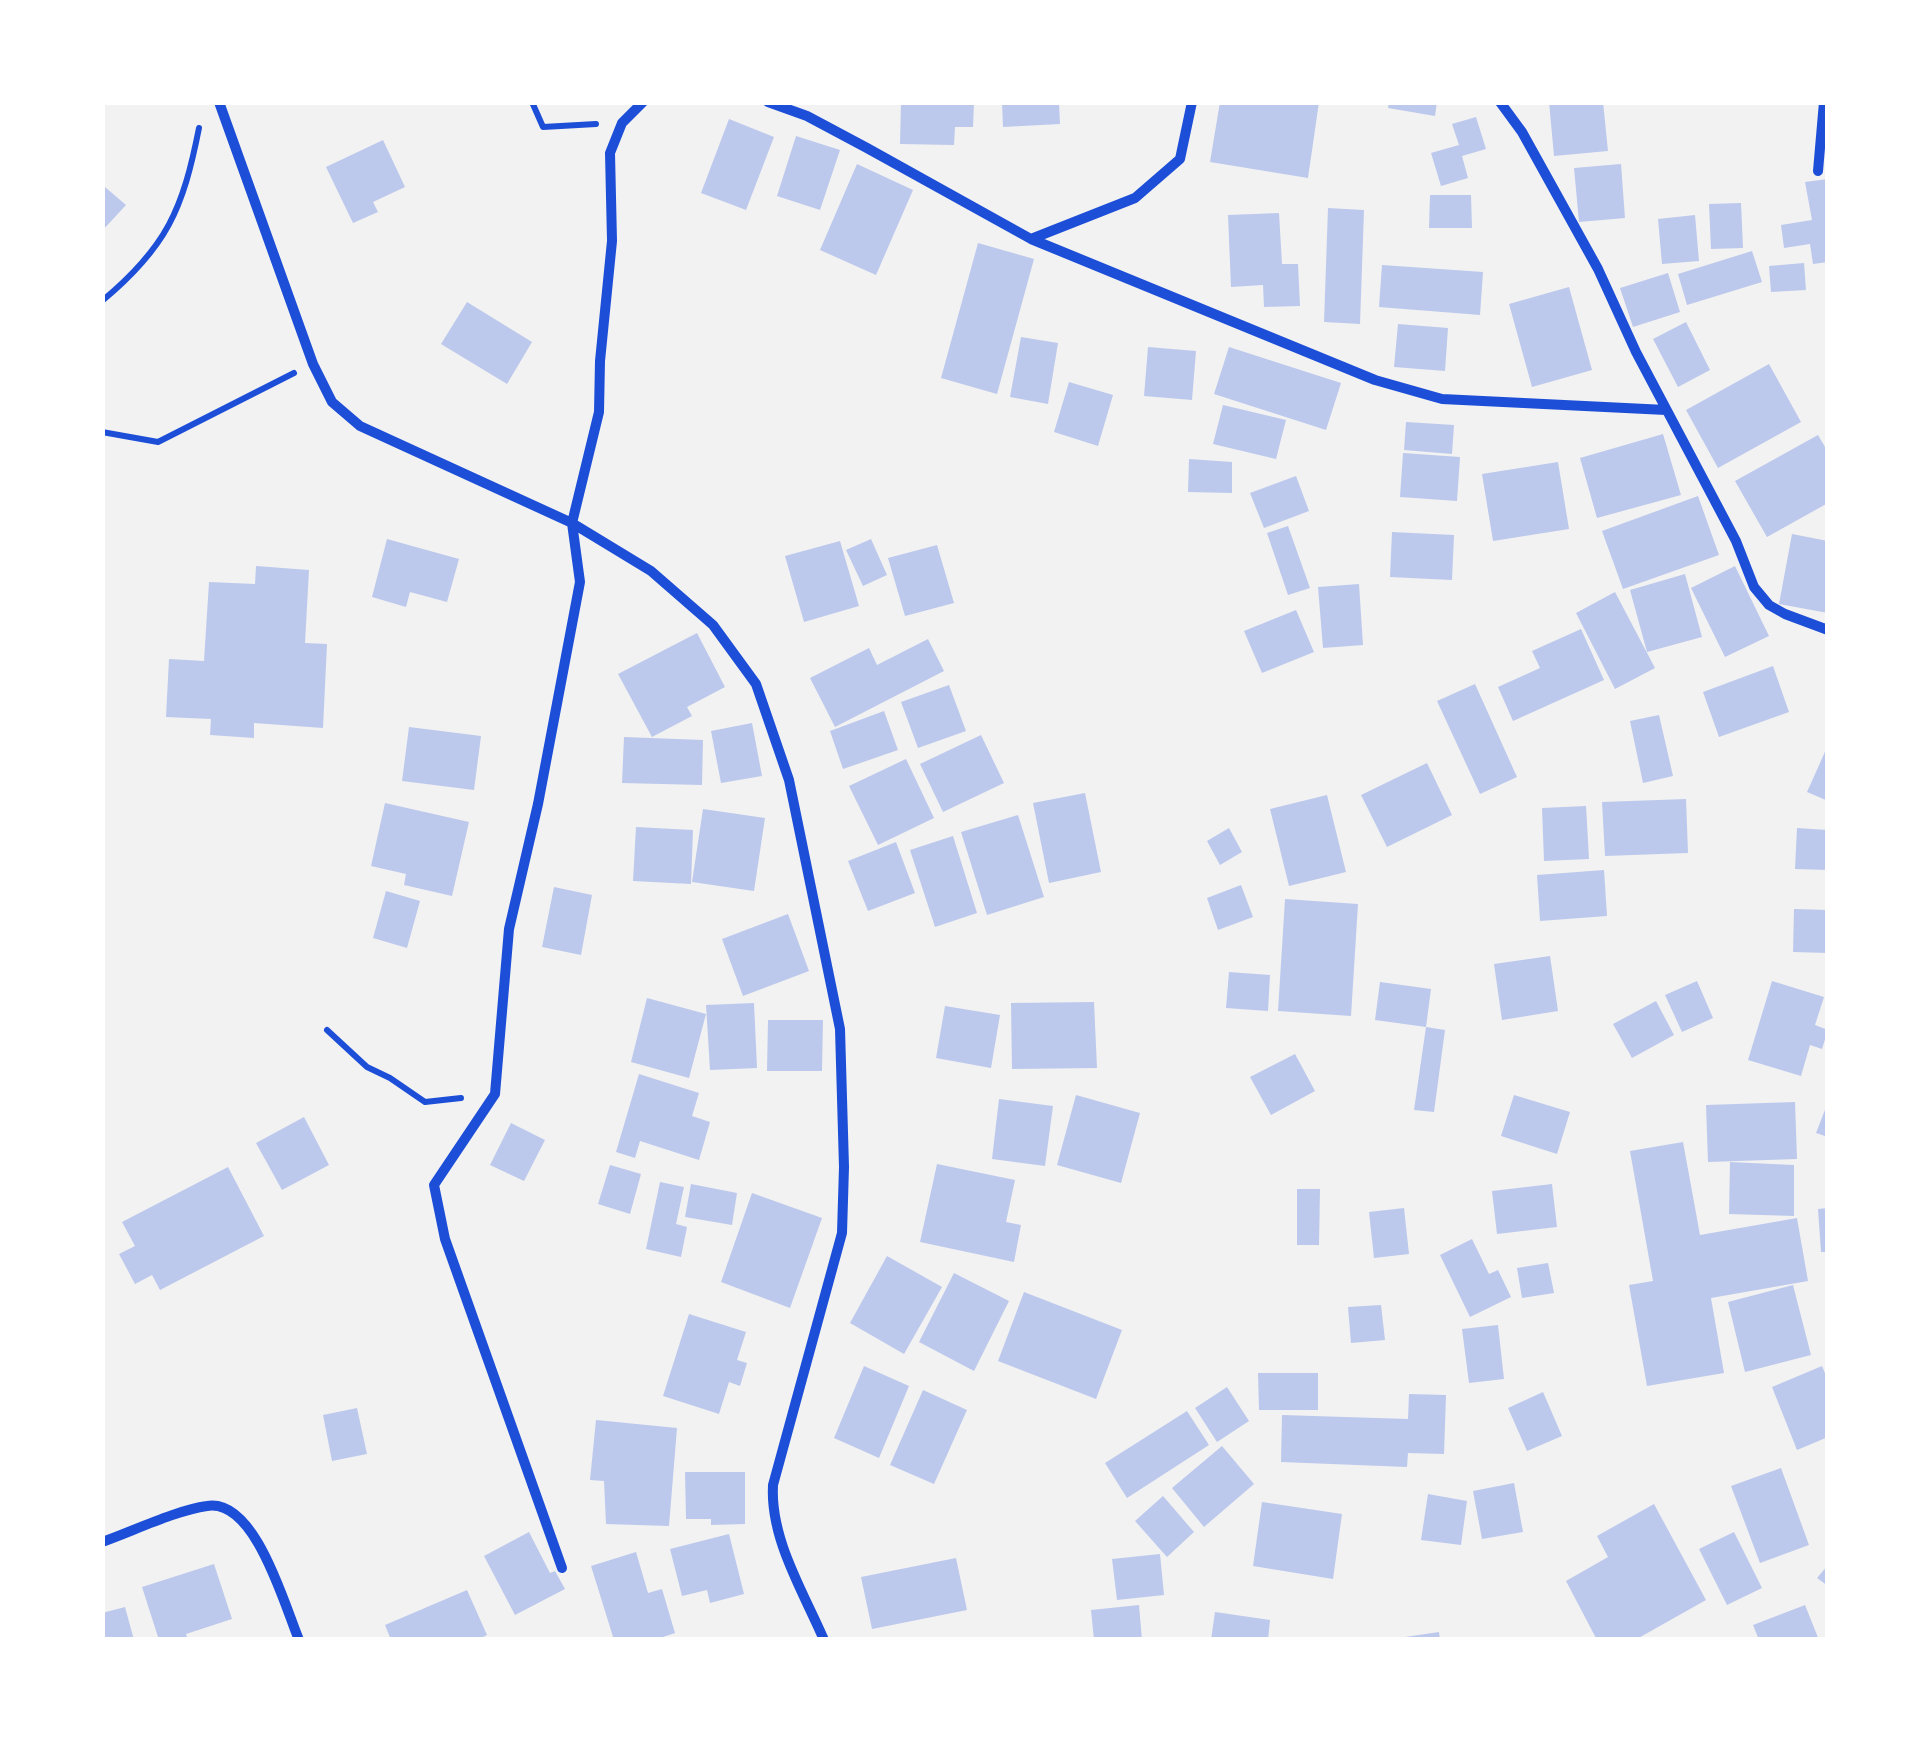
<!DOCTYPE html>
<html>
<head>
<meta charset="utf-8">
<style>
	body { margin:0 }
	#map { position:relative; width:1930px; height:1742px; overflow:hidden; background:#f2f2f2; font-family:"Work Sans",sans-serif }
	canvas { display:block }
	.frame { position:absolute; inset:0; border:105px solid #fff; pointer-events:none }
</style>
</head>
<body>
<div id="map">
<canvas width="1930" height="1742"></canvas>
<div class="frame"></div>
</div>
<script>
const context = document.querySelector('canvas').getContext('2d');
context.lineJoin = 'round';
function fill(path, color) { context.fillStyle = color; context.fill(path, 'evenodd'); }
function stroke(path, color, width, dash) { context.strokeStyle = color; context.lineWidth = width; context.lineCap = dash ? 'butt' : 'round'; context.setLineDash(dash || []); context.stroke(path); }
const building = new Path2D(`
	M901,102H974L973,127H955L954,145L900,144Z
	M1002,102H1059L1060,124L1003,127Z
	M1220,102H1319L1308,178L1210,162Z
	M1389,102H1437L1435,116L1388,108Z
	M1549,102H1603L1608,151L1554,156Z
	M1476,117L1486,149L1462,156L1468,178L1441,186L1431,153L1459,145L1452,124Z
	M729,119L774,137L746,210L701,193Z
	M796,136L840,150L820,210L777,196Z
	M383,140L405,187L373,202L378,212L353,223L326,167Z
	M857,164L913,190L876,275L820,250Z
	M1621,164L1625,218L1579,222L1574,168Z
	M1828,179V262L1813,264L1810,244L1784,248L1781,225L1812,220L1805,182Z
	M105,187L126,205L102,231V189Z
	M1430,195H1471L1472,228H1429Z
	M1741,203L1743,248L1711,249L1709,204Z
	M1328,208L1364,210L1360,324L1324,322Z
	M1279,213L1282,264H1298L1300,306L1264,307L1263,285L1231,287L1228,215Z
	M1695,215L1699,261L1662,264L1658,219Z
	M978,243L1034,259L997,394L941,378Z
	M1752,251L1762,282L1687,305L1678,274Z
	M1804,263L1806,290L1771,292L1769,266Z
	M1382,265L1483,272L1480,315L1379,307Z
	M1668,273L1680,312L1633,327L1620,288Z
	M1569,287L1592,370L1532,387L1509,304Z
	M467,302L532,342L507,384L441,344Z
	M1686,322L1710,370L1678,387L1653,339Z
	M1398,324L1448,328L1445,371L1394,367Z
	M1021,337L1058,343L1048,404L1010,397Z
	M1148,347L1196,351L1192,400L1144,396Z
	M1229,347L1341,383L1326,430L1214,394Z
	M1769,364L1801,422L1718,468L1686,410Z
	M1069,382L1113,395L1098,446L1054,432Z
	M1223,405L1286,420L1276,459L1213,444Z
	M1406,422L1454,425L1452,454L1404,450Z
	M1663,434L1681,495L1597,518L1580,458Z
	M1818,435L1828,452V503L1767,537L1735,481Z
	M1403,453L1460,457L1457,501L1400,497Z
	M1189,459L1232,462V493L1188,492Z
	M1558,462L1569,529L1493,541L1482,474Z
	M1296,476L1309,511L1264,528L1250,493Z
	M1698,496L1719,555L1623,589L1602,531Z
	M1288,526L1310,588L1288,595L1267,533Z
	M1392,532L1454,535L1452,580L1390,577Z
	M1792,534L1828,541V613L1779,604Z
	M387,539L459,559L447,602L410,592L406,607L372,597Z
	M871,539L887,575L863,586L846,550Z
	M840,541L859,606L804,622L785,556Z
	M937,545L954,603L905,616L888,558Z
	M256,566L309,570L305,643L327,644L323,728L254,723V738L210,735L211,719L166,717L169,659L204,661L209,582L255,584Z
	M1735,566L1769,636L1725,657L1691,588Z
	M1685,574L1702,637L1647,652L1630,590Z
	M1359,584L1363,645L1323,648L1318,587Z
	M1615,592L1655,668L1615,689L1576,613Z
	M1296,610L1314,652L1262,673L1244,631Z
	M1581,629L1604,680L1513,721L1498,687L1540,668L1532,651Z
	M697,633L725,687L687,707L692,716L652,737L618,674Z
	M928,639L944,671L835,727L810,678L869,648L877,665Z
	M1773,666L1789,712L1719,737L1703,692Z
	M1475,684L1517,777L1480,794L1437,701Z
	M949,685L966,731L918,748L901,702Z
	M884,711L898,750L843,769L830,731Z
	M1659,715L1673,776L1643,783L1630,721Z
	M752,723L762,776L721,783L711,731Z
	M409,727L481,736L474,790L402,781Z
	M981,735L1004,783L943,812L920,764Z
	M624,737L703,740L702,785L622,783Z
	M1828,745V801L1807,792Z
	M906,759L934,818L878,845L849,786Z
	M1427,763L1452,815L1387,847L1361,795Z
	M1085,793L1101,872L1049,883L1033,803Z
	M1327,795L1346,872L1289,886L1270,809Z
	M1686,799L1688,853L1605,856L1602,802Z
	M385,803L469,822L452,896L404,885L406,874L371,866Z
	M1586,806L1589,859L1544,861L1542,808Z
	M703,809L765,818L754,891L692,882Z
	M1018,815L1044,897L987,915L961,832Z
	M636,827L693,830L691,884L633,881Z
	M1229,828L1242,852L1220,865L1207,841Z
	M1797,828L1828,830V870L1795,869Z
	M953,836L977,913L935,927L910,850Z
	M896,842L915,893L868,911L848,861Z
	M1604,870L1607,916L1540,921L1537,875Z
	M1241,885L1253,917L1218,930L1207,898Z
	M554,887L592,895L581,955L542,947Z
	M386,891L420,901L407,948L373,938Z
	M1285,899L1358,904L1351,1016L1278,1011Z
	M1794,909L1828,910V953L1793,952Z
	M788,914L809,971L743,996L722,939Z
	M1550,956L1558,1011L1502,1020L1494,964Z
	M1229,972L1270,975L1268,1011L1226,1008Z
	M1697,981L1713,1018L1682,1032L1665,995Z
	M1772,981L1824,997L1815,1025L1828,1030L1822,1049L1810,1045L1801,1076L1748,1060Z
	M1380,982L1431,989L1426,1027L1375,1020Z
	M647,998L706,1014L689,1078L631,1062Z
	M1656,1001L1674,1035L1632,1058L1613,1024Z
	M1094,1002L1097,1068L1012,1069L1011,1003Z
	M754,1003L757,1068L710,1070L706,1005Z
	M945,1006L1000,1015L991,1068L936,1058Z
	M768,1020H823L822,1071H767Z
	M1426,1027L1445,1030L1434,1112L1414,1110Z
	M1295,1054L1315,1091L1271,1115L1250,1077Z
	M639,1074L699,1093L692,1116L710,1122L699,1160L640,1141L635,1158L616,1152Z
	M1076,1095L1140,1113L1121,1183L1057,1165Z
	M1514,1095L1570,1112L1557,1154L1501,1136Z
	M999,1099L1053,1106L1045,1166L992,1159Z
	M1795,1102L1797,1159L1708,1162L1706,1105Z
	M1828,1102V1137L1816,1133Z
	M304,1117L329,1165L282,1190L256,1143Z
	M511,1123L545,1140L524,1181L490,1165Z
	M1683,1142L1700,1235L1797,1218L1808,1281L1711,1298L1724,1373L1647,1386L1629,1285L1653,1281L1630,1151Z
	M1730,1162L1794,1165V1216L1729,1214Z
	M937,1164L1015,1180L1006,1222L1021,1225L1014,1262L920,1242Z
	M610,1165L641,1174L630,1214L598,1204Z
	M228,1167L264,1236L160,1290L152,1275L135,1284L119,1254L135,1246L122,1222Z
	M660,1182L684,1187L676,1224L687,1227L681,1257L646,1249Z
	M691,1184L737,1193L732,1225L685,1217Z
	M1552,1184L1557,1227L1497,1234L1492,1191Z
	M1297,1189H1320L1319,1245H1297Z
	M752,1193L822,1218L790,1308L721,1282Z
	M1404,1208L1409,1254L1374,1258L1369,1212Z
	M1828,1208V1252H1821L1818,1209Z
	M1472,1239L1489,1274L1498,1270L1511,1297L1470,1317L1440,1255Z
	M887,1256L942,1287L904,1354L850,1323Z
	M1548,1263L1554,1293L1522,1298L1517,1268Z
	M954,1273L1009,1301L974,1371L919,1342Z
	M1793,1285L1811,1355L1745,1372L1728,1302Z
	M1024,1292L1122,1330L1096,1399L998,1361Z
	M1381,1305L1385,1340L1351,1343L1348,1307Z
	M689,1314L746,1332L737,1360L747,1363L740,1386L729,1382L719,1414L663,1396Z
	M1498,1325L1504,1379L1469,1383L1462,1329Z
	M864,1366L909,1386L879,1458L834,1438Z
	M1822,1366L1828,1380V1437L1797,1450L1772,1387Z
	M1258,1373H1318V1410H1259Z
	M1227,1387L1249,1421L1217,1442L1195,1408Z
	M923,1390L967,1410L934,1484L890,1465Z
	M1543,1392L1562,1436L1527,1451L1508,1408Z
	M1409,1394L1446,1395L1444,1454L1408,1453L1407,1467L1281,1462L1282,1415L1408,1419Z
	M357,1408L367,1454L332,1461L323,1415Z
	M1187,1411L1209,1445L1127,1498L1105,1463Z
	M596,1420L677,1428L669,1526L606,1524L604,1481L590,1480Z
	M1222,1446L1254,1484L1204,1527L1172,1488Z
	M1781,1468L1809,1545L1760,1563L1731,1486Z
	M685,1472H745V1524L711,1525V1519H686Z
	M1514,1483L1523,1532L1482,1539L1473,1491Z
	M1428,1494L1467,1501L1461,1545L1421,1540Z
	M1163,1496L1194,1532L1167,1557L1135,1521Z
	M1262,1502L1342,1514L1333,1579L1253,1566Z
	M1654,1504L1706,1600L1635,1640H1597L1566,1581L1608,1557L1597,1536Z
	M529,1532L550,1573L555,1571L565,1589L515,1615L484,1556Z
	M1734,1532L1762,1588L1727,1605L1699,1549Z
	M729,1534L744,1594L710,1603L707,1590L682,1596L670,1549Z
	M636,1552L648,1593L662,1589L675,1633L654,1640H614L591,1566Z
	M1160,1554L1164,1595L1117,1600L1112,1559Z
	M956,1558L967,1610L872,1629L861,1577Z
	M214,1564L232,1619L186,1634L188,1640H159L142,1587Z
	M1828,1565V1586L1817,1578Z
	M467,1590L487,1635L477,1640H391L385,1625Z
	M1139,1605L1142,1640H1094L1091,1610Z
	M1805,1605L1819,1640H1759L1753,1625Z
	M125,1607L134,1640H102V1613Z
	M1215,1612L1270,1620L1268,1640H1211Z
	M1439,1632L1440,1640H1405V1637Z`);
const path = new Path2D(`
	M532,102L543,127L596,124
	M102,301C167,247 183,209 199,128
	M102,432L158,442L294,373
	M327,1030L367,1067L390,1078L425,1102L461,1098`);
const minor = new Path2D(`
	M219,102L313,364L332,402L360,426L572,523L651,571L713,625L756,684L789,780L840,1029L844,1167L842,1233L773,1485C770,1539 803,1591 824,1640
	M768,102L807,116L867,148L1031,239L1375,380L1442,399L1666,410
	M1500,102L1522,132L1598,269L1636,352L1736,541L1754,587L1769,605L1785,614L1828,630
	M1818,171L1824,102
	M1031,239L1135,198L1180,159L1192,102
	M102,1542C133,1531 177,1510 207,1506C255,1498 284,1604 299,1640
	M562,1568L445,1239L434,1185L495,1094L509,929L538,804L580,582L572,523L599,412L600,361L612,241L610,153L622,123L643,102`);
fill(building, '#bdc9ec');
stroke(path, '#1d4ed8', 6);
stroke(minor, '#1d4ed8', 10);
</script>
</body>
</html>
